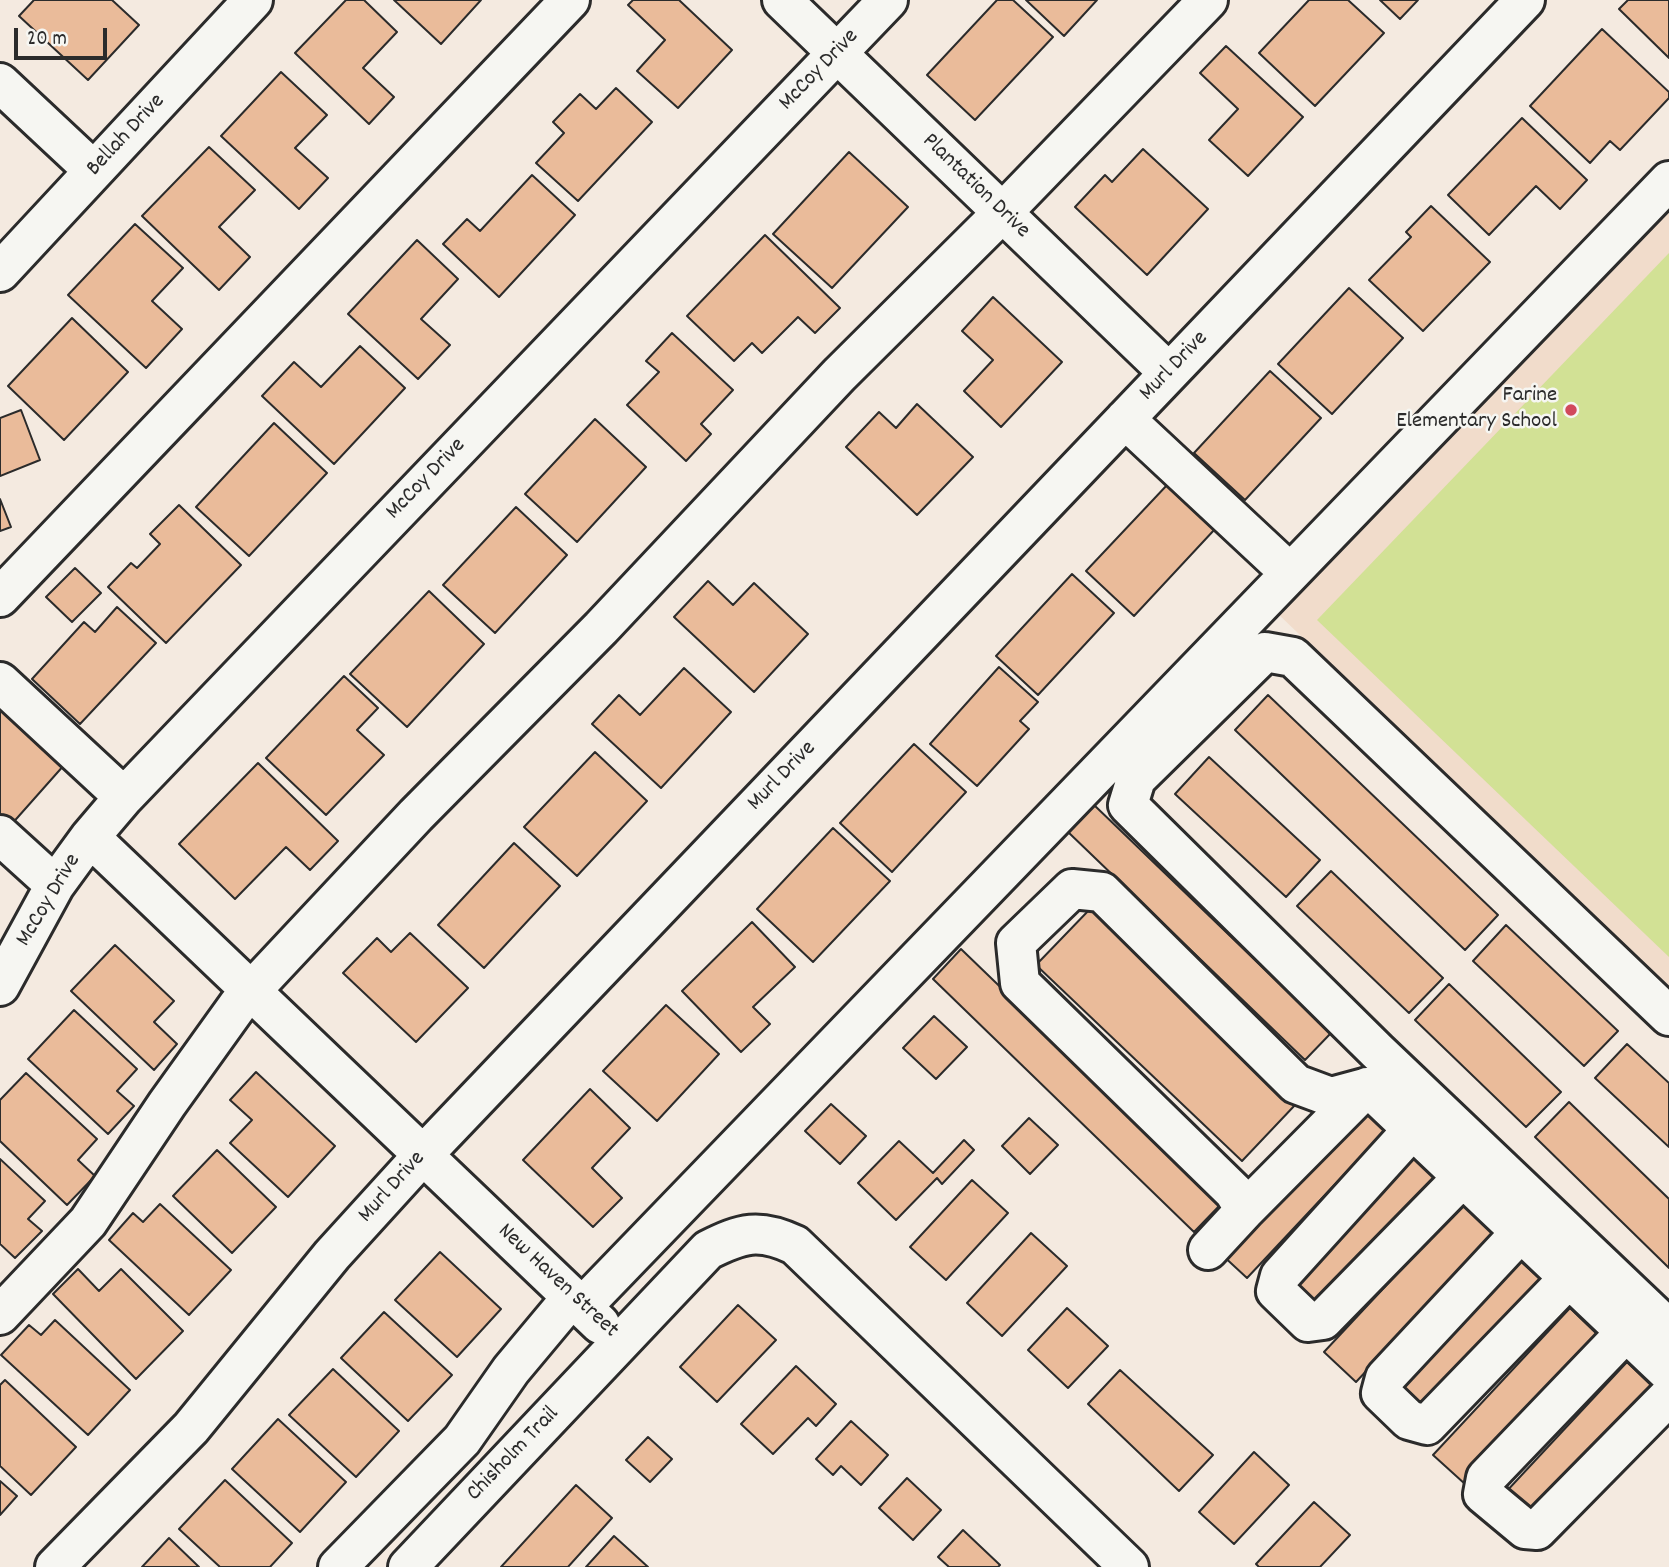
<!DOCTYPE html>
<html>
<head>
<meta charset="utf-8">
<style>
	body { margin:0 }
	#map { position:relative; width:1669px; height:1567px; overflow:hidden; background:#f4eae0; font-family:Dekko,sans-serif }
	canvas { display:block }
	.scale { position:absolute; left:14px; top:28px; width:93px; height:32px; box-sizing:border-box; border:4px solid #2b2b2b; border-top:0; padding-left:9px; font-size:21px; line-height:24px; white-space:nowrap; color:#2b2b2b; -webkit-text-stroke:5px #f6f6f2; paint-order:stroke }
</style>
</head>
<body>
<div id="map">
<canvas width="1669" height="1567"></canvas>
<div class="scale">20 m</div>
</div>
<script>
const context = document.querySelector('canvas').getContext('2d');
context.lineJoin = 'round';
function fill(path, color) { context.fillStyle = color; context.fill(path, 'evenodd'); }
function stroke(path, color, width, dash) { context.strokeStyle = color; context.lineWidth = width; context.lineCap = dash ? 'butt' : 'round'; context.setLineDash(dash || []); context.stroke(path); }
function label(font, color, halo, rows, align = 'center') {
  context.font = font + ' Dekko,sans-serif'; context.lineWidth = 5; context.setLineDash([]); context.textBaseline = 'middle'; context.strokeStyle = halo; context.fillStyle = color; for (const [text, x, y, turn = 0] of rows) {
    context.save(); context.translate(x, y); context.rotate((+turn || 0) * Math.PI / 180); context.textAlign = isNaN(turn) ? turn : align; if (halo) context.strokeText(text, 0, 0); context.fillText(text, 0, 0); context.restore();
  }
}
const built = new Path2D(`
	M1669,208V989L1276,612Z`);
const green = new Path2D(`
	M1669,253V957L1317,620Z`);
const building = new Path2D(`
	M34,0H112L139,25L88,80L19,16Z
	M346,0H364L397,32L363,68L394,97L369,124L295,53Z
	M394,0H481L441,44Z
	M633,0H679L732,50L678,108L637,71L665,40L628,5Z
	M997,0H1013L1053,37L975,120L927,75Z
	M1026,0H1097L1064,36Z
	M1309,0H1348L1384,33L1315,106L1259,53Z
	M1380,0H1418L1400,19Z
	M1628,0H1669V58L1619,9Z
	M1602,29L1669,92V98L1620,150L1610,141L1590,163L1530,106Z
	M1226,46L1303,117L1248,176L1209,140L1238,109L1200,73Z
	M281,72L327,115L295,148L328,178L299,209L221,136Z
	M616,88L652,122L578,201L536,163L564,133L553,122L580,94L596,109Z
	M1522,118L1587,180L1560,209L1536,186L1489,235L1448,195Z
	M209,147L255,190L219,227L250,257L219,290L142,216Z
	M1143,149L1208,209L1147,275L1075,207L1105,175L1112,182Z
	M849,152L908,207L832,288L773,234Z
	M532,175L575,215L499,297L443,244L467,219L480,231Z
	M1431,206L1490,262L1423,331L1369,280L1411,237L1406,232Z
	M135,224L183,268L152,301L182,329L146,368L68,295Z
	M765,235L840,308L815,333L798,317L762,353L752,343L734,361L687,316Z
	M417,240L458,279L421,319L450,345L418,379L348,314Z
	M1349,288L1403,338L1332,414L1278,364Z
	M993,297L1062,362L1001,427L964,391L993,360L962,331Z
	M72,318L128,372L64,440L8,386Z
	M672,333L733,390L701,424L711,434L686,461L627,405L659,372L646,361Z
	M360,346L405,388L334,464L262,396L294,362L321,387Z
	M1270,371L1321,418L1245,500L1194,453Z
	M917,404L973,457L917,515L846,447L879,412L896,428Z
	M21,410L40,460L0,476V418Z
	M595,419L646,467L577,542L525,494Z
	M274,423L327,473L249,556L196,507Z
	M1168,484L1215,529L1134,616L1086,571Z
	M0,499L11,527L0,531Z
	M179,505L241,565L166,643L108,587L131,563L137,568L160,544L150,534Z
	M516,507L567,555L495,633L443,585Z
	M75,568L101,593L72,622L46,597Z
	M1072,574L1114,613L1038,695L996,656Z
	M708,581L733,605L754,583L808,634L754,692L674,617Z
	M429,591L484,644L407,727L350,674Z
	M117,607L156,643L80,724L32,679L84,622L95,632Z
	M999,667L1038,702L1020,721L1029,729L977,786L930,744Z
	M684,668L731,712L661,788L592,724L619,695L640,715Z
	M344,676L378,708L357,730L384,755L326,815L266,758Z
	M1268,695L1498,915L1465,950L1235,730Z
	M0,706L65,764L10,826L0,817Z
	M914,744L966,792L892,872L840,823Z
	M595,752L647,801L577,876L524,827Z
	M1209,757L1320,860L1286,897L1175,794Z
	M258,763L338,841L310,870L286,847L235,899L179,844Z
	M1093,804L1331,1033L1305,1060L1067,831Z
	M833,828L890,881L813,962L757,909Z
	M514,843L560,886L484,968L438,925Z
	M1331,871L1443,978L1409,1013L1297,906Z
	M1090,909L1296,1104L1242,1161L1036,965Z
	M752,922L795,967L753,1007L770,1024L741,1052L682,991Z
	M1506,925L1618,1031L1584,1066L1473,961Z
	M410,933L468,988L416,1042L343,973L377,938L391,952Z
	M115,945L174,1001L154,1022L177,1044L154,1070L71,991Z
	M961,949L1223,1202L1194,1232L933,979Z
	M1449,984L1561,1092L1526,1127L1415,1020Z
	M666,1005L719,1054L657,1121L603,1071Z
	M74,1010L137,1069L117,1091L134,1106L108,1134L28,1059Z
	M934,1016L967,1047L936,1079L903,1048Z
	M1627,1044L1669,1083V1147L1595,1078Z
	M256,1072L335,1146L288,1197L230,1143L252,1120L230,1100Z
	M26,1073L97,1139L78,1160L95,1176L67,1205L0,1141V1100Z
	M590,1089L630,1128L592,1168L622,1198L593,1227L523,1160Z
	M1569,1102L1669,1199V1268L1535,1137Z
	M831,1104L866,1136L840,1164L805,1131Z
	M1360,1105L1386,1130L1247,1278L1220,1253Z
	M1029,1118L1058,1145L1030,1174L1002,1146Z
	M964,1140L974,1150L942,1184L937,1178L896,1220L858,1183L899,1141L933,1173Z
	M217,1150L276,1207L232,1253L173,1196Z
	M1411,1155L1437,1180L1314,1312L1288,1287Z
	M0,1159L45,1201L28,1219L42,1231L15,1258L0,1244Z
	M972,1180L1008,1213L946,1280L910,1247Z
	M160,1204L231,1270L189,1315L109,1240L133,1213L143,1222Z
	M1462,1204L1494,1234L1356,1382L1324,1352Z
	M1031,1233L1067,1266L1002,1336L967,1303Z
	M440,1252L501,1309L457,1357L395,1300Z
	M1518,1259L1546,1284L1423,1416L1395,1391Z
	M78,1269L99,1291L121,1269L183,1331L136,1379L53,1294Z
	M738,1305L776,1340L717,1402L680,1367Z
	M1067,1308L1108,1346L1068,1388L1028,1350Z
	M1570,1308L1601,1338L1465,1484L1433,1455Z
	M384,1312L452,1375L408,1421L341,1358Z
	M55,1320L130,1390L88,1435L1,1355L29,1325L41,1335Z
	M1627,1362L1653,1387L1530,1518L1504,1494Z
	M796,1366L836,1404L816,1426L808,1418L773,1454L741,1424Z
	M333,1369L399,1431L356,1477L289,1415Z
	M1120,1370L1213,1455L1179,1491L1088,1404Z
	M5,1380L76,1447L31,1495L0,1466V1385Z
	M278,1419L346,1482L300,1532L232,1469Z
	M851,1421L888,1455L861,1485L841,1466L833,1475L816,1459Z
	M648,1437L672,1459L650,1482L626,1460Z
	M1254,1452L1289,1485L1234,1544L1199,1512Z
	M907,1478L941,1510L913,1540L879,1508Z
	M225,1480L292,1543L270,1567H220L179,1529Z
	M0,1481L17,1496L0,1515Z
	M576,1485L612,1518L568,1567H501Z
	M1314,1502L1350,1535L1320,1567H1259L1256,1564Z
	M963,1530L1000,1565L998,1567H949L938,1557Z
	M614,1536L648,1567H586Z
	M169,1538L199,1567H142Z`);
const minor = new Path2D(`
	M782,0L1169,373
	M0,83L94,171
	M0,272L253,0
	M1125,419L1290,573
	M0,597L570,0
	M0,682L124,797
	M0,835L55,885
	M90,837L600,1324
	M0,986L55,885L90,837L124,797L888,0
	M1669,1016L1293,657L1265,652L1136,779L1128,805L1377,1051L1669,1329
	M1413,1129L1280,1276L1276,1291L1308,1322L1323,1320L1463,1177
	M1245,1210L1367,1087
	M1521,1232L1385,1378L1381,1393L1409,1420L1427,1425L1569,1278
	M1208,1250L1245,1210L1234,1192L1020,983L1016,943L1072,889L1102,892L1296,1084L1331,1097L1368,1087L1669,1373
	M582,1307L1669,181
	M0,1315L88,1222L167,1104L238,1005L416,815L601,628L839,375L1002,213L1208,0
	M1626,1332L1486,1478L1483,1494L1525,1529L1537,1530L1669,1396
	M55,1567L191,1428L332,1255L423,1155L1525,0
	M338,1567L462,1440L511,1370L572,1297
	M408,1567L708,1250C742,1233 759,1228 795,1245L1129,1567`);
const markers = [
	[1571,410,7,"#d1495b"]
];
const streetNames = [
	["McCoy Drive",820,71,-46],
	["Bellah Drive",127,136,-47],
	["Plantation Drive",975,187,44],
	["Murl Drive",1175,367,-46],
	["McCoy Drive",427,480,-46],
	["Murl Drive",783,777,-46],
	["McCoy Drive",50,901,-59],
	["Murl Drive",393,1188,-48],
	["New Haven Street",557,1282,43],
	["Chisholm Trail",514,1455,-46]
];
const poiNames = [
	["Farine",1557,397],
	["Elementary School",1557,423]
];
fill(built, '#f1dccb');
fill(green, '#d2e195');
fill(building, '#eabb9a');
stroke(building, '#2b2b2b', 2);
stroke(minor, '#2b2b2b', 44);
stroke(minor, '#f6f6f2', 38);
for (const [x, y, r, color] of markers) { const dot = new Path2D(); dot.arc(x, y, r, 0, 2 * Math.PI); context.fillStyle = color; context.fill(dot); stroke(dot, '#f6f6f2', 2.5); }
label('23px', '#2b2b2b', '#f6f6f2', streetNames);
label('23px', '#2b2b2b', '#f6f6f2', poiNames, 'right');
</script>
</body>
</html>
